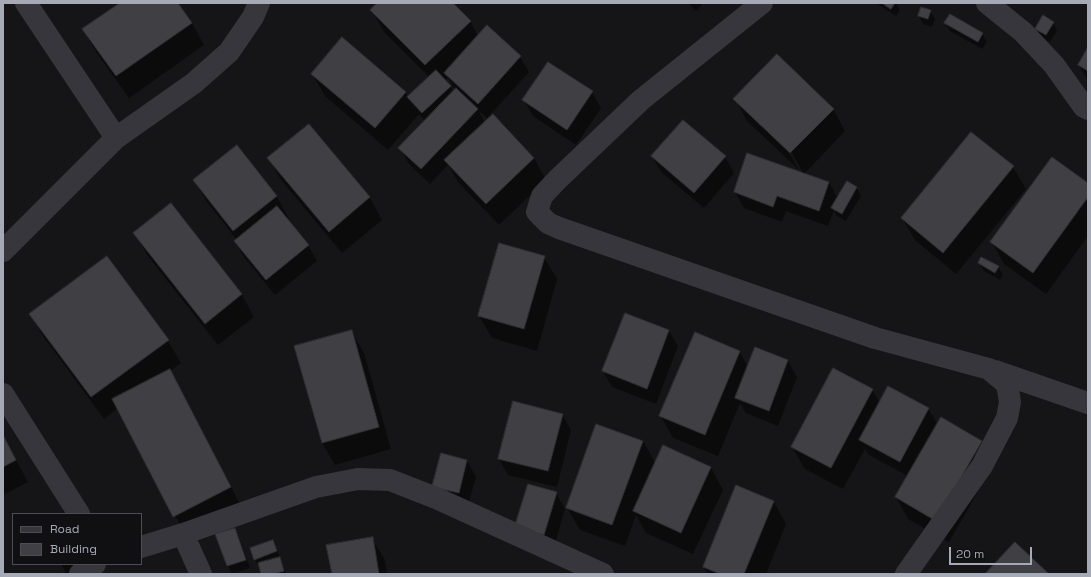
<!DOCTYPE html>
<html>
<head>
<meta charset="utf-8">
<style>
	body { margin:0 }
	#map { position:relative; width:1091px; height:577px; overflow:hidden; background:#151517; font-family:"Space Grotesk",sans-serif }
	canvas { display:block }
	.frame { position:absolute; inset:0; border:4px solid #a6aab7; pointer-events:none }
	.legend { position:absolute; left:12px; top:513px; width:130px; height:52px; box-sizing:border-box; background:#101012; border:1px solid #4c4e54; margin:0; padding:5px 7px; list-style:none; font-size:12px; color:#a6aab7 }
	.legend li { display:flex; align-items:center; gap:8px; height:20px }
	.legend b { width:20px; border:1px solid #4c4e54 }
	.scale { position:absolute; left:949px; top:547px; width:83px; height:18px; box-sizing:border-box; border:2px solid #a6aab7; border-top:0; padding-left:5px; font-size:12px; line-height:14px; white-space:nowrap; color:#a6aab7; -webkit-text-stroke:3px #101012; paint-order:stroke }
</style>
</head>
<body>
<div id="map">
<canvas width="1091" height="577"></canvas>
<div class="frame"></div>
<ul class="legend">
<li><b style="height:5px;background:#36363c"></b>Road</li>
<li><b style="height:11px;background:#3f3f44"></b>Building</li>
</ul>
<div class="scale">20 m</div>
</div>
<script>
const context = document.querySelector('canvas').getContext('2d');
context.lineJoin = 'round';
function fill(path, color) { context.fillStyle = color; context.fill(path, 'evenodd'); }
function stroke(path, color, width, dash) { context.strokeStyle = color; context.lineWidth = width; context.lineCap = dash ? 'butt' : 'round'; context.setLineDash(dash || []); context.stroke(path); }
const shadow = new Path2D(`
	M122,3H177L192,23L204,45L129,98L96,52L83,30Z
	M379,3H452L470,21L478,36L520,57L529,72L491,114L534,158L546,180L499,225L458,182L448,165L430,184L409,164L400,148L425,121L419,114L388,150L325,96L312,74L342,38L406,93L408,97L429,77L384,32L372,10ZM448,78L455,90L454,92L445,80ZM478,110L489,120L485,123Z
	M688,3H703L696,11Z
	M876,3H896L900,10L896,16Z
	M930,11L935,19L932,27L923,24L919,16Z
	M945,23L982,34L987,42L982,49L950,31Z
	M1053,23L1057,31L1050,42L1041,36L1036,29Z
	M1088,49V81L1079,65Z
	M592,92L601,108L576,145L533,116L524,100Z
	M735,99L833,109L845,131L804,174L829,182L838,199L857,188L861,196L846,221L837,216L834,210L828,226L786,211L782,222L744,208L735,192L803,173L789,148L787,149L799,170L747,121Z
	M683,121L725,157L734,173L704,208L661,172L652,156Z
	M309,125L370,198L382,220L342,253L281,180L269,158Z
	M237,147L277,197L289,219L287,220L308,245L317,261L275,295L244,257L235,241L237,240L207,202L194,180Z
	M1013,167L1026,189L956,274L915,240L902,218Z
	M1088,184V236L1046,294L1004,264L992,242Z
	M171,205L242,295L254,317L218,345L147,255L135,233Z
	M544,257L557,279L537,351L492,338L479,316Z
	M107,258L168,341L181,363L170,371L183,393L243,510L187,538L118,408L104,419L43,336L31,314Z
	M979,263L998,267L1003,275L1000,280L984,271Z
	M625,314L669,331L678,346L656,404L612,387L603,371Z
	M351,331L364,353L391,449L335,465L322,443Z
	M755,348L788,361L797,377L778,426L746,413L740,403L718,456L673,438L660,415L739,351L748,367Z
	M872,390L880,403L928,408L938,425L981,442L994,464L949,542L908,519L896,497L908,476L869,455L865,449L843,489L805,469L792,447Z
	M562,414L571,430L557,487L508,475L499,459Z
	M3,436L28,482L3,495Z
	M643,441L656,464L711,468L723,490L693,554L646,533L636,515L625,546L580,530L567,508Z
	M442,454L467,461L476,477L467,508L442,502Z
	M556,493L565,509L553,550L526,542Z
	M774,502L786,524L766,574H708L704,567Z
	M234,529L239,537L250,568L232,574L228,566L216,535Z
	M372,538L385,560L387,574H333Z
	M272,541L277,549L286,574H262L255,559Z
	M61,564H90L91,574H66Z`);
const building = new Path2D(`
	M120,3H178L192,23L116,76L82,29Z
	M377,3H453L471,21L425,65L370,10Z
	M882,3H895L891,9Z
	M921,7L931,10L928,19L918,16Z
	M950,14L983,33L978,42L944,23Z
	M1043,15L1054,22L1046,35L1035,29Z
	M487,25L521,56L478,104L444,73Z
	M342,37L406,92L375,128L311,74Z
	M1088,47V71L1078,65Z
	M777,54L834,109L790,153L733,99Z
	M548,62L593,91L567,130L522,100Z
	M436,70L451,86L422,113L407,97Z
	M456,88L478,109L421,169L398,148Z
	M493,114L534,158L486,204L444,160Z
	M683,120L726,156L694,193L651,156Z
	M309,124L370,197L329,232L267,158Z
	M971,132L1014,166L943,253L901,218Z
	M237,145L277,196L233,231L193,180Z
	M747,153L829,182L819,211L777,196L773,207L734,192Z
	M1052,157L1088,183V197L1033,273L990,242Z
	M847,181L857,187L842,214L831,208Z
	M171,203L242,294L205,324L133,233Z
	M277,206L309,245L266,280L234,241Z
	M499,243L545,256L524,329L478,316Z
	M107,256L169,340L91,397L29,314Z
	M981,257L999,266L995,273L978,263Z
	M625,313L669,330L647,389L602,371Z
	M352,330L379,427L322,443L294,346Z
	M695,332L740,351L705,435L659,416Z
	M755,347L788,360L769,411L735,398Z
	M833,368L873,389L831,468L791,447Z
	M170,369L231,487L173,517L112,399Z
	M888,386L929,408L900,462L859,440Z
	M513,401L563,414L548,471L498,459Z
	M941,417L982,441L936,521L895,497Z
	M596,424L643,441L612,525L566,508Z
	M3,435L16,460L3,467Z
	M663,445L711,467L681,533L633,511Z
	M441,453L467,460L459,493L432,487Z
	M528,484L557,492L544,535L515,526Z
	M736,485L774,501L744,574H720L703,567Z
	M235,528L246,560L227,566L215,534Z
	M373,537L379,574H332L326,545Z
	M273,540L277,551L254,560L250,548Z
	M1015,542L1049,574H985Z
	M280,557L284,571L273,574H261L258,563Z`);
const street = new Path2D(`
	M26,3L116,138
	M762,3L641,100L557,180L542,196L537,212L548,223L559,228L875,338L989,369L1007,384L1010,402L1007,418L982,466L906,574
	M987,3L1023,32L1054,65L1084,107L1088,109
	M3,251L116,138L194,83L229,52L253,17L259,3
	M995,371L1088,403
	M3,394L79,514
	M183,534L201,574
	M141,547L183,534L316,487L358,479L390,480L436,498L603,574
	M80,574L95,564`);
fill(shadow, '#0007');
fill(building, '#3f3f44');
stroke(building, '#2f2f33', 1);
stroke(street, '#36363c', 22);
</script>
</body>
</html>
